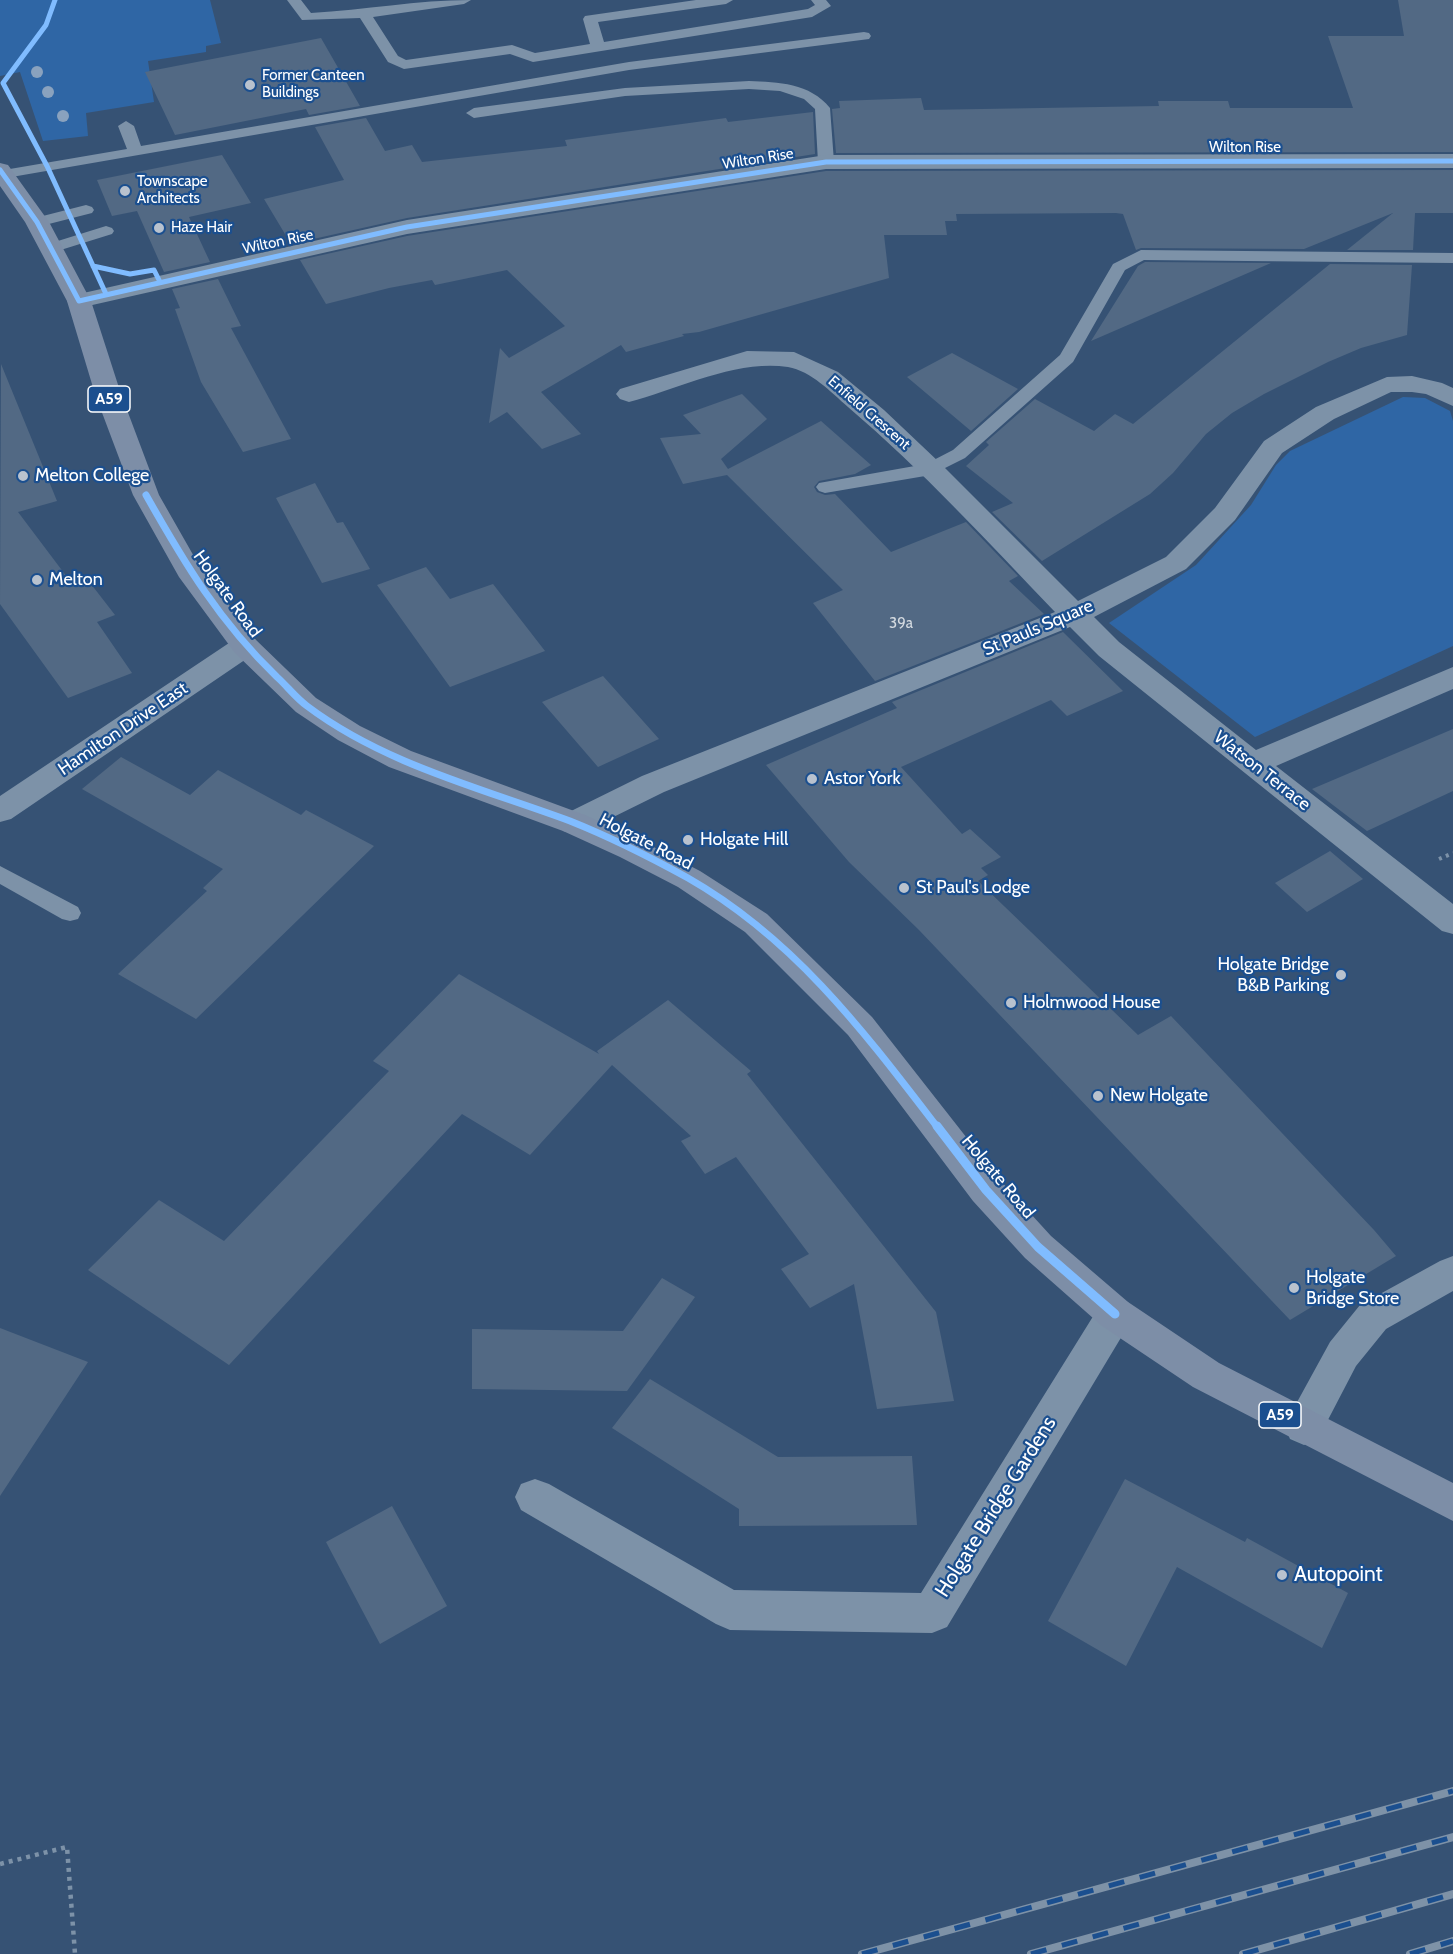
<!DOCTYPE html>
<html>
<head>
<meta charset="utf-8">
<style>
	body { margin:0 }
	canvas { display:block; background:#365274 }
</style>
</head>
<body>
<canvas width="1453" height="1954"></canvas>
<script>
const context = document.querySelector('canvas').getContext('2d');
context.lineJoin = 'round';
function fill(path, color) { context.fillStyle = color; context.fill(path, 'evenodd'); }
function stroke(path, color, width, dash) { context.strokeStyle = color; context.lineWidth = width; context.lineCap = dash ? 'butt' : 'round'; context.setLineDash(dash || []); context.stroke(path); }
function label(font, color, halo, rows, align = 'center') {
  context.font = font + ' Cabin,sans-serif'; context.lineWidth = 4.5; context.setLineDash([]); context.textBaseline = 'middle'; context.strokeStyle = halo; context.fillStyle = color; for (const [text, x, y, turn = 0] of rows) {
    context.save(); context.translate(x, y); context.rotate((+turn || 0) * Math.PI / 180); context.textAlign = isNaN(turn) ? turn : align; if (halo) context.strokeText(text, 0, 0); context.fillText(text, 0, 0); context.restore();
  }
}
const green = new Path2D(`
	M0,0H210L221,43L206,46V52L148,61L154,102L86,113L88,136L43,141L20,72L0,76Z
	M1403,397L1425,398L1450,411L1453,421V646L1255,737L1109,623L1196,565L1251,505L1276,465L1290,451Z`);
const building = new Path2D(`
	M1398,0H1453V152L836,153L832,109L840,108L839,101L921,98L924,110L1159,106L1158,101H1228L1230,108H1353L1328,36H1404Z
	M321,38L360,106L309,115L306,109L175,135L145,72Z
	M813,112L815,154L407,218L291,244L264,199L344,180L315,127L366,118L385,151L412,145L422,162L567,146L565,140L726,118L728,122Z
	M222,155L251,203L189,217L210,262L164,272L137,211L112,216L97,180Z
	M1453,170V213H1415L1413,250H1347L1393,213L1304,249L1141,248L1136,250L1123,214L1116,213L956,214L957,221H945L947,235H884L889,278L699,332L682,334L684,336L626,352L621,345L541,392L581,434L542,449L507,412L489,423L500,348L509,358L565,326L507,270L435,285L432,280L389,288L326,304L300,260L407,236L826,171Z
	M1145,262L1271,263L1091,341L1138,266Z
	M1330,264L1412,265L1407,335L1361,348L1328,362L1264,394L1232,413L1206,434L1173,473L1150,494L1042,561L992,512L1013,503L966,466L989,445L986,442L1035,399L1094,431L1115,414L1133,424Z
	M218,279L241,326L231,328L291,439L243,452L201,382L175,309L180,308L172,289Z
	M952,353L1018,389L971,431L907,377Z
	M1,364L57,501L18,512L70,581L84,575L115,615L97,622L132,673L68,698L0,604Z
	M742,394L767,419L721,459L728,469L821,421L871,465L855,474L819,481L814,487L817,492L825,495L835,494L891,552L966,522L1018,576L1009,581L1044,614L875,681L813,603L843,590L727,475L683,484L660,438L701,434L683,415Z
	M315,483L337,523L343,522L370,569L322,583L276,498Z
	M426,567L450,599L493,584L545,651L450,687L377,585Z
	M1063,632L1123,691L1067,716L1051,700L901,767L962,834L970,829L1001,857L981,868L988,875L978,881L1138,1035L1171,1016L1374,1230L1396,1256L1290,1320L919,930L849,862L766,765L897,708L892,702Z
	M603,676L659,739L598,767L542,702Z
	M1453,729V791L1367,831L1312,789Z
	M121,757L190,795L218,770L301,815L306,810L374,846L196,1019L118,974L207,891L203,888L223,869L82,789Z
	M1330,851L1363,879L1307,912L1275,883Z
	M459,974L599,1054L597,1051L668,1000L751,1071L747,1074L936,1312L954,1401L877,1409L854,1284L810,1308L781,1269L809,1254L736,1157L705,1174L681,1141L691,1136L612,1065L530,1155L462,1114L229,1365L88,1270L159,1200L224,1241L389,1071L373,1061Z
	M662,1278L695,1297L627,1391L472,1389V1329L623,1331Z
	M0,1328L88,1362L0,1496Z
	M650,1379L778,1457L912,1456L917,1525L739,1526V1509L612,1428Z
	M1125,1479L1245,1542L1247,1538L1348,1593L1322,1648L1177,1567L1126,1666L1048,1621Z
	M392,1506L447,1606L380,1644L326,1542Z`);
const pathFar1 = new Path2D(`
	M1439,859L1453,853`);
const path = new Path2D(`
	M0,1864L67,1847L75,1954`);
const service = new Path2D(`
	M287,0H301L311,13C365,10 417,0 471,0L464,4L373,17L398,56L406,60L512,45L535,53L590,44L583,19L585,16L696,0H733L726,4L598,22L604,42L808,9L815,5L811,0H826L831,6L812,17L533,62L510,54L404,69L388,62L360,18L302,20Z
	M864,32L869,33L871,36L869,39L629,70L0,179V171L4,170L127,149L118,126L126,121L134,126L141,146L629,62Z
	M749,81C778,82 810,83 830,108L834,162L831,165L826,167L818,162L815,109L804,99L780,91L749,89L625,96L474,118L466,113L474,108L625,88Z
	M86,205L92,207L94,210L92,213L37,227L29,222L31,219Z
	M106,226L112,228L114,231L112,234L51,253L43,248L45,245Z
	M1141,250L1453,253V263L1144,260L1125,270L1073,362L965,458L931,475L825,493L819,491L816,487L819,483L926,464L953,450L1060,355L1113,264Z
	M0,866L78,907L81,913L78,919L70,921L62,919L0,884Z`);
const minor = new Path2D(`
	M1453,154V168L826,169L407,234L79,308L70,306L67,301L70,296L79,294L407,220L826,155Z
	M747,351L794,352L838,372L884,410L940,463L1078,601L1166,557L1215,508L1264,441L1316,407L1387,377L1412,376L1442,383L1453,388V406L1426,394L1412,392H1391L1334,419L1282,453L1235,520L1186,569L1094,617L1119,642L1256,750L1453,667V689L1276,766L1453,904V934L1442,931L1099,656L1070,627L664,792L585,831L574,834L563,831L558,823L563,815L642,776L1055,612C988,542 922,470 848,407C831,392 811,371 788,367C737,359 678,389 629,402L620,399L616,394L620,389Z
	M245,636L255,639L259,646L255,653L11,819L0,822V796L235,639Z
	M1453,1256V1291L1386,1329L1356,1366L1318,1439L1304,1445L1290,1439L1285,1427L1290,1415L1330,1342L1360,1305L1440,1261Z
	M1115,1298L1128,1302L1134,1314L1128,1326L947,1627L932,1633L730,1630L716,1624L521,1510L515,1497L521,1484L535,1479L549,1484L734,1590L921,1593L1102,1302Z`);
const primary = new Path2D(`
	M0,163L8,165L49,222L91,301L121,394L159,495L200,567L255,639L316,698L360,726L411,751L585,815L642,841L700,871L767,914L872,1017L999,1179L1051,1236L1128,1302L1219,1363L1453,1483V1521L1193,1387L1102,1326L1025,1258L973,1201L848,1035L745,932L678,887L620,857L563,831L389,767L338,740L296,712L235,653L179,577L133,495L95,394L67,301L25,222L0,186Z`);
const rail = new Path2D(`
	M862,1954L1453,1791
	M1031,1954L1453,1837
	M1243,1954L1453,1894
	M1410,1954L1453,1941`);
const cyclewayFar2 = new Path2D(`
	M55,0L46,25L3,83L47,166L106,294
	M0,170L37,222L79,301L407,227L826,162L1453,161
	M93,266L130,274L154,270L160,282`);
const cyclewayFar1 = new Path2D(`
	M146,495C185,564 219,621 277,677C287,686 296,698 307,706C384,764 481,788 570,821C610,837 650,857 688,878C795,939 865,1033 938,1128`);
const cycleway = new Path2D(`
	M937,1126L986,1190L1038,1247L1115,1314`);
const trees = [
	[37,72],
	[48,92],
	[63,116]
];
const markers = [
	[250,85,6,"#b9c2ce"],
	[125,191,6,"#b9c2ce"],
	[159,228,6,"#b9c2ce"],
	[23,476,6,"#b9c2ce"],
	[37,580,6,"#b9c2ce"],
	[812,779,6,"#b9c2ce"],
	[688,840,6,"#b9c2ce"],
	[904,888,6,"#b9c2ce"],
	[1341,975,6,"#b9c2ce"],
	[1011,1003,6,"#b9c2ce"],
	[1098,1096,6,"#b9c2ce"],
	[1294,1288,6,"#b9c2ce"],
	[1282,1575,6,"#b9c2ce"]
];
const farPoinames = [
	["Former Canteen",262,76],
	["Buildings",262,93],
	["Townscape",137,182],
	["Architects",137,199],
	["Haze Hair",171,228]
];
const farStreetnames = [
	["Wilton Rise",1245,148],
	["Wilton Rise",758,159,-9],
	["Wilton Rise",278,242,-12],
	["Enfield Crescent",869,413,41]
];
const numberNames = [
	["39a",901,624]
];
const shields = [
	[109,399,42],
	[1280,1415,42]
];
const shieldNames = [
	["A59",109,399],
	["A59",1280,1415]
];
const poiNames = [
	["Melton College",35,476],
	["Melton",49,580],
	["Astor York",824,779],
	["Holgate Hill",700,840],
	["St Paul's Lodge",916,888],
	["Holgate Bridge",1329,965,"right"],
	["B&B Parking",1329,986,"right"],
	["Holmwood House",1023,1003],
	["New Holgate",1110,1096],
	["Holgate",1306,1278],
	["Bridge Store",1306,1299]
];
const streetNames = [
	["Holgate Road",227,594,54],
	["St Pauls Square",1038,628,-23],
	["Hamilton Drive East",123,729,-34],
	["Watson Terrace",1262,771,38],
	["Holgate Road",646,842,27],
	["Holgate Road",998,1177,50]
];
const nearStreetnames = [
	["Holgate Bridge Gardens",996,1507,-58]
];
const nearPoinames = [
	["Autopoint",1294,1575]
];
fill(green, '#2f66a5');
fill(building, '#526984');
stroke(pathFar1, '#7d92a8', 4, [3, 4.5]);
stroke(path, '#7d92a8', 4.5, [4, 5]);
fill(service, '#7d92a8');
fill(minor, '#7d92a8');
fill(primary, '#7d8ea7');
stroke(rail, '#7e92a7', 8);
stroke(rail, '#1b4f8f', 5, [16]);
stroke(cyclewayFar2, '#80bcff', 5);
stroke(cyclewayFar1, '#80bcff', 7);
stroke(cycleway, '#80bcff', 9);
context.fillStyle = '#8aa2be';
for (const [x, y] of trees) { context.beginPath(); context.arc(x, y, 6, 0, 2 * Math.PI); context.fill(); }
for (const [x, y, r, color] of markers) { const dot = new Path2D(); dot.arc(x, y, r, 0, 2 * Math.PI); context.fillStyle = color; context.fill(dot); stroke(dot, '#1b4f8f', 2); }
label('15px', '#fff', '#1b4f8f', farPoinames, 'left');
label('15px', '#fff', '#1b4f8f', farStreetnames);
label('15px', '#d4dae0', null, numberNames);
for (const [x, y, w] of shields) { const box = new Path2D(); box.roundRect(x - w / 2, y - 13, w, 26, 4.5); context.fillStyle = '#1b4f8f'; context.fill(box); stroke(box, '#fff', 1.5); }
label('bold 16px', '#fff', null, shieldNames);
label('18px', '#fff', '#1b4f8f', poiNames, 'left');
label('18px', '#fff', '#1b4f8f', streetNames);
label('21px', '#fff', '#1b4f8f', nearStreetnames);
label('21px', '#fff', '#1b4f8f', nearPoinames, 'left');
</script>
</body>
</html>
